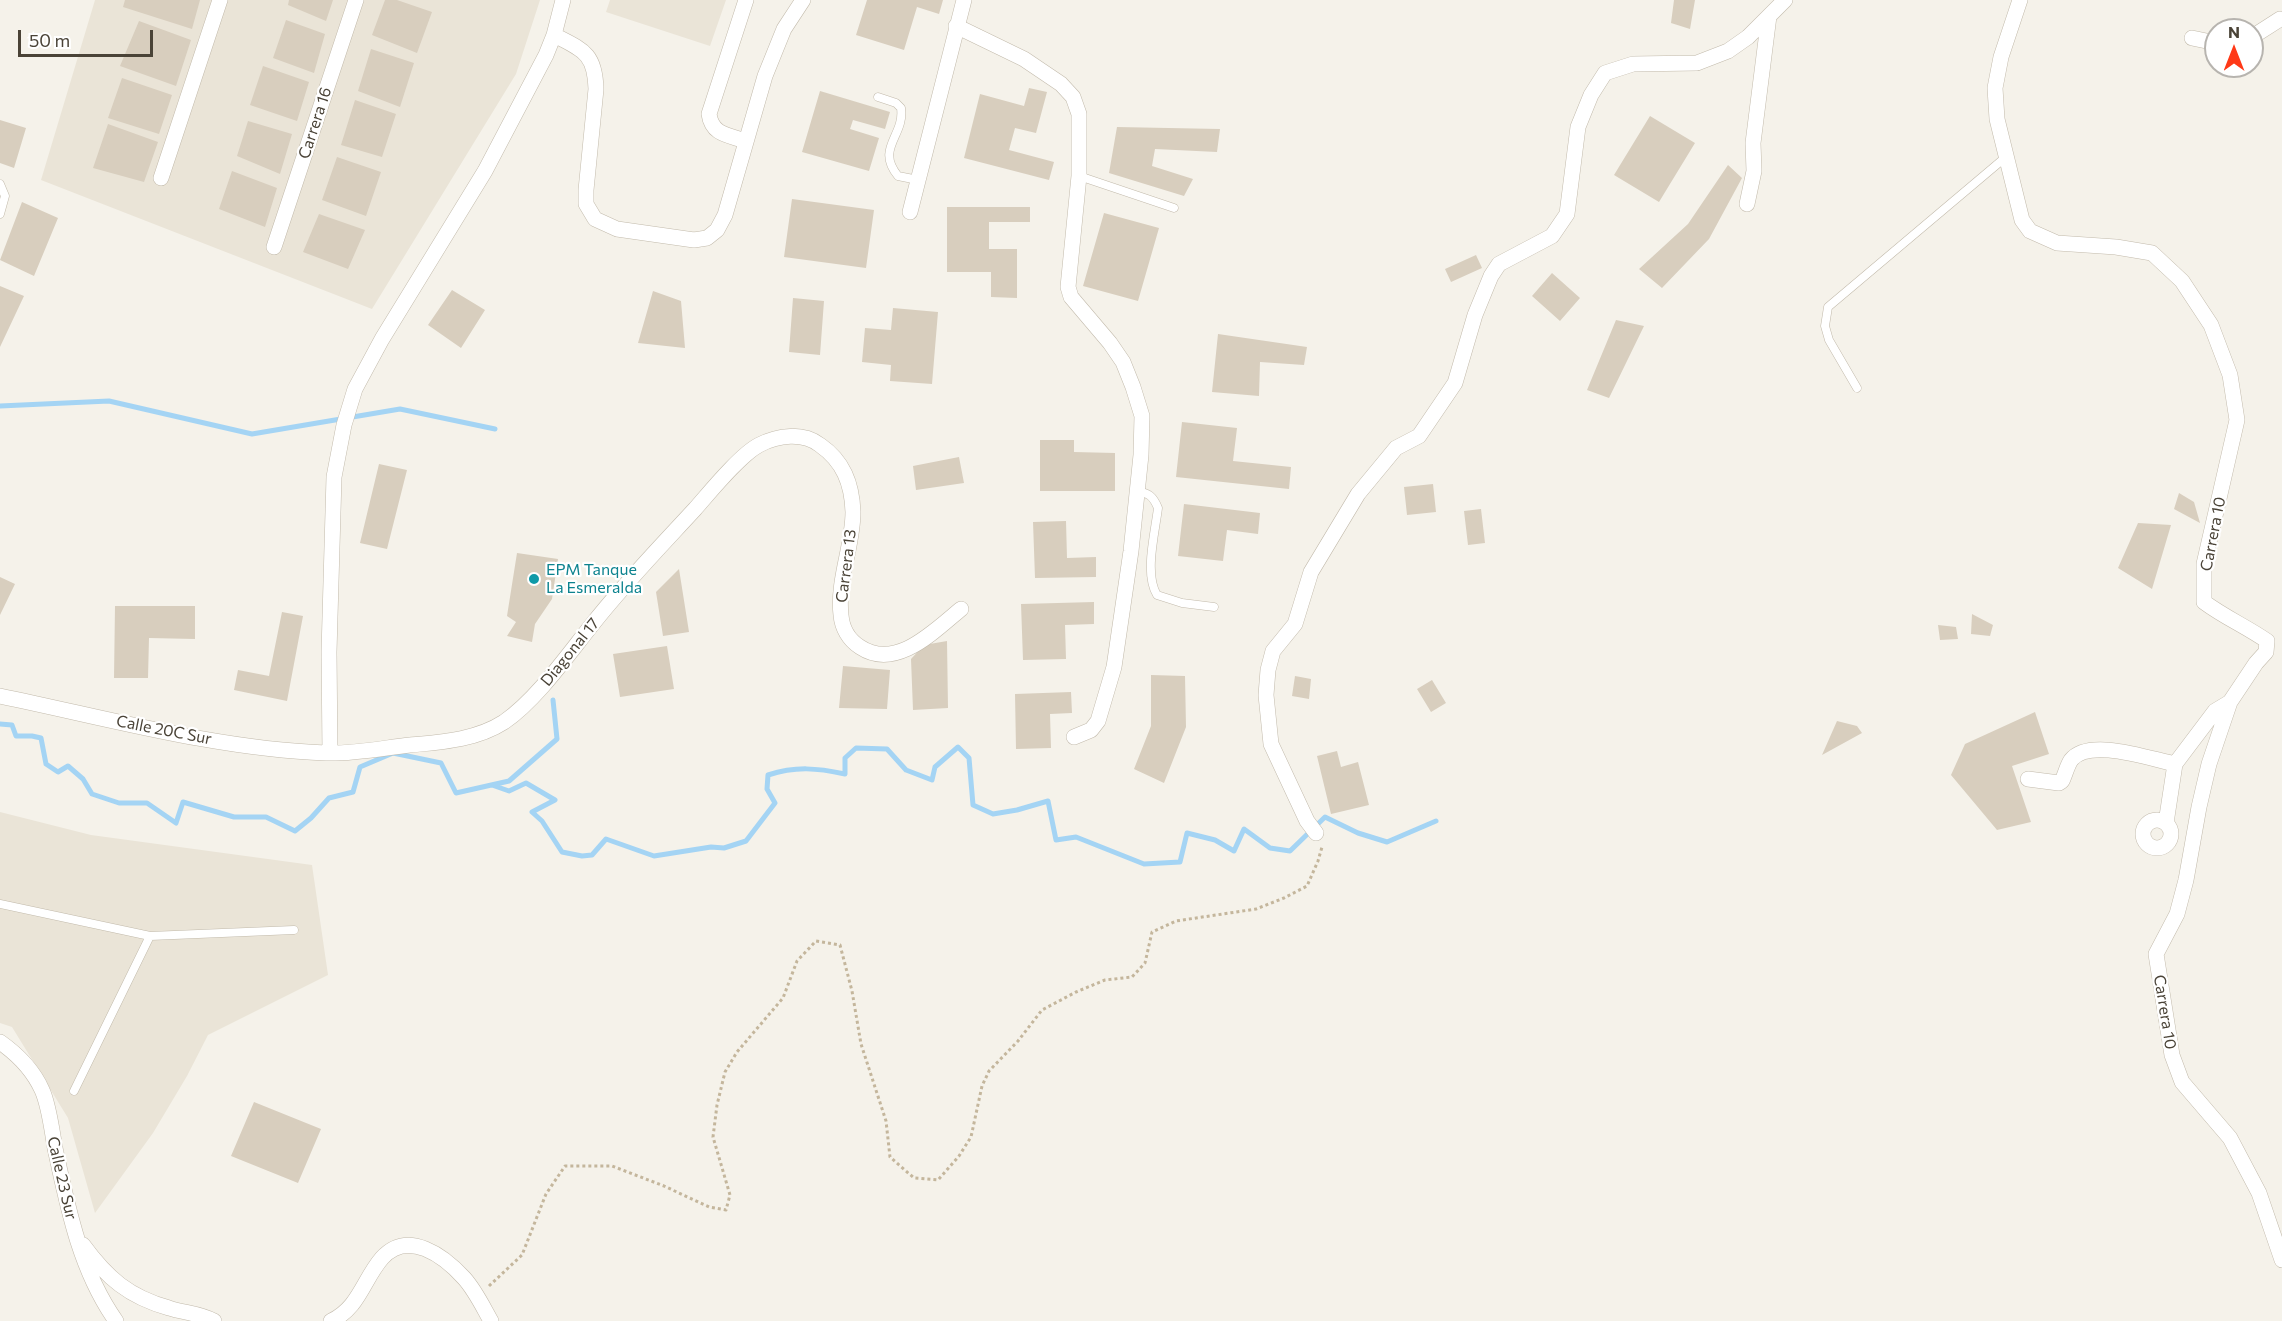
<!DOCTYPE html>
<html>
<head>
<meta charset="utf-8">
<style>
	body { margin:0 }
	#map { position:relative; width:2282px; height:1321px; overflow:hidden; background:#f5f2ea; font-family:Commissioner,sans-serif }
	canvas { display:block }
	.north { position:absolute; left:2204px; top:18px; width:60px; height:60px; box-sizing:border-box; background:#fff; border:2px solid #b7b4af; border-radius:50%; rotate:0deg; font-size:16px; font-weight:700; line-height:24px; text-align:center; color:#4a4337 }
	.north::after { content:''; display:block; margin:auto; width:21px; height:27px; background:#ff3917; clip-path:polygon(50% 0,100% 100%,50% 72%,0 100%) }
	.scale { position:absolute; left:18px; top:30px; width:135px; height:27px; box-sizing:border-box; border:3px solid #4a4337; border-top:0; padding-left:8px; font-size:18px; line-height:21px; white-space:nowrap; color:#4a4337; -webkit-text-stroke:4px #fff; paint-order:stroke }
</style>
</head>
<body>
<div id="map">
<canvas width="2282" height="1321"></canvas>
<div class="north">N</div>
<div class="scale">50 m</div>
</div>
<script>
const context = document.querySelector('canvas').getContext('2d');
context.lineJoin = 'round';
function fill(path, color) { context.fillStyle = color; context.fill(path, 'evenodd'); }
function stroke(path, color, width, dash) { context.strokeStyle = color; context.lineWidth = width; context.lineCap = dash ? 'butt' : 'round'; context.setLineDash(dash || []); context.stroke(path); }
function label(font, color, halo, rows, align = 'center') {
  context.font = font + ' Commissioner,sans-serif'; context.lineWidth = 4.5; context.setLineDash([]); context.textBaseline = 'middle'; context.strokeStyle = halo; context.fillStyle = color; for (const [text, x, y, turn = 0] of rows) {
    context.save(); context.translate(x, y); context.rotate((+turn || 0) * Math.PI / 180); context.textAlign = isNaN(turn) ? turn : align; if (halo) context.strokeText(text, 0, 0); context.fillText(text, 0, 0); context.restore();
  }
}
const residential = new Path2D(`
	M95,0H540L516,74L372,309L41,180Z
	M610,0H726L710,46L606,12Z
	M0,812L91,835L312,865L328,975L208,1035L187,1076L153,1133L95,1213L68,1118L12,1027L0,1023Z`);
const stream = new Path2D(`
	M0,406L109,401L252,434L400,409L495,429
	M0,724L12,725L16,736H32L41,738L46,764L58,772L68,766L83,779L92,794L119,803H147L176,823L183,802L234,817H266L295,831L311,818L329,798L353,792L360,767L393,753L441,763L456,793L509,781L557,739L553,700
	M492,785L509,791L526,783L555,800L532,812L542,821L562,852L582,856L592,855L606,839L654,856L711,847L724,848L746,841L775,803L767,789L768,775C796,766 817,768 845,774V758L856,748L887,749L906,770L932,780L935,767L958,747L969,758L973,805L993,814L1017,810L1048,801L1056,840L1076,837L1144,864L1180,862L1187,833L1215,840L1234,851L1244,829L1270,848L1290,851L1325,817L1358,833L1387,842L1436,821`);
const building = new Path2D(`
	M125,0H200L192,29L123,7Z
	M289,0H333L326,21L288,5Z
	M385,0H397L432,12L417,53L372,35Z
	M867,0H943L939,14L917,7L904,50L856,35Z
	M1674,0H1695L1690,29L1671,23Z
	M286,20L325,34L314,73L273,58Z
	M139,21L191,40L176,86L120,66Z
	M371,49L414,63L400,107L358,91Z
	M263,66L309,82L297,121L250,105Z
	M122,78L172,95L159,134L108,118Z
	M1029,88L1047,92L1036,133L1015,128L1009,150L1054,162L1049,180L964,158L980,94L1024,106Z
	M820,91L890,112L885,129L853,120L850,129L879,138L869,171L802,152Z
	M355,100L396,114L382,157L341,145Z
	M1650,116L1695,143L1659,202L1614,175Z
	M0,120L26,128L14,168L0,163Z
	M248,121L292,134L280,174L237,156Z
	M108,124L158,142L144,182L93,168Z
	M1117,127L1220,129L1217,152L1155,149L1152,166L1193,179L1184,196L1109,173Z
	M337,157L381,172L366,216L322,200Z
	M1728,165L1742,178L1709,239L1662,288L1639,269L1688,224Z
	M232,171L277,188L265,227L219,209Z
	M792,199L874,210L866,268L784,257Z
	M22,202L58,218L34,276L0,260Z
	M947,207H1030V222H989V249H1017V298L991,297V272H947Z
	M1104,213L1159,228L1138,301L1083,286Z
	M319,214L365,230L348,269L303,252Z
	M1476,255L1482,268L1451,282L1445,269Z
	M1552,273L1580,298L1560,321L1532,296Z
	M0,286L24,296L0,347Z
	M452,290L485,310L461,348L428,325Z
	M653,291L681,301L685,348L638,343Z
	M793,298L824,301L820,355L789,352Z
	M893,308L938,312L932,384L890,381L891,365L862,362L865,328L891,330Z
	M1616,320L1644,326L1609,398L1587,390Z
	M1218,334L1307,347L1304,365L1260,362L1259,396L1212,392Z
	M1182,422L1237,428L1233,461L1291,467L1289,489L1176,477Z
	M1040,440H1074V452L1115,453V491H1040Z
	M959,457L964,483L916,490L913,466Z
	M379,464L407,470L387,549L360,543Z
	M1433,484L1436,512L1407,515L1404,487Z
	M2179,493L2194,502L2200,523L2174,509Z
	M1184,504L1260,513L1258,534L1227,530L1223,561L1178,556Z
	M1481,509L1485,543L1468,545L1464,511Z
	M1066,521L1067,558L1096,557V577L1035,578L1033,522Z
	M2138,523L2171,525L2152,589L2118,568Z
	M517,553L558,559L552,599L535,624L532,642L507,636L516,622L507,616Z
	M679,569L689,632L663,636L656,592Z
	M0,577L15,584L0,615Z
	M1094,602V624L1065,625L1066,659L1023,660L1021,604Z
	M115,606H195V639L149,638L148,678H114Z
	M282,612L303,616L287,701L234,690L238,670L269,676Z
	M1972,614L1993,625L1990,636L1971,634Z
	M1938,625L1956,627L1958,639L1940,640Z
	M947,641L948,708L913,710L911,659L924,645Z
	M667,646L674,689L620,697L613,654Z
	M843,666L890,670L887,709L839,708Z
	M1151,675L1185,676L1186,727L1164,783L1134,769L1151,726Z
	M1295,676L1311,679L1309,699L1292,696Z
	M1432,680L1446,703L1431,712L1417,689Z
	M1071,692L1072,713L1050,714L1051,748L1016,749L1015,694Z
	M2035,712L2049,754L2012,766L2031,822L1997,830L1951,775L1965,744Z
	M1837,721L1857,726L1862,733L1822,755Z
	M1337,751L1341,767L1358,762L1369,805L1331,814L1317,756Z
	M254,1102L321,1129L298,1183L231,1156Z`);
const path = new Path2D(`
	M489,1286L522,1255L546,1194L565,1166H612L664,1186L709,1207L726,1210L730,1195L713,1137L717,1105L725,1072L737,1052L783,998L797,961L816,941L840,945L852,991L861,1044L886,1121L890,1157L914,1178L938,1180L959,1156L971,1137L982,1086L989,1071L1018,1041L1042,1010L1076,992L1105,980L1132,977L1145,963L1152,932L1176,921L1256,909L1284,898L1307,886L1318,861L1322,847`);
const service = new Path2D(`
	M878,97L896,103L901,108C905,136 875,148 898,176L918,180
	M1079,176L1174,208
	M0,184L5,196L0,214
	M1857,388L1829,340L1825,326L1828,307L2007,156
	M1136,491C1149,493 1153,496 1158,508C1155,533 1144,574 1157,595L1182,603L1214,607
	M0,904L150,936L294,930
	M74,1091L150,936`);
const minor = new Path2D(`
	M746,0L709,114C712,135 728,135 746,141
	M2020,0L2001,57L1995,88L1997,119L2022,220L2030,231L2057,243L2116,247L2152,253L2182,281L2211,325L2230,375L2237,420L2204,564V602C2224,617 2247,627 2267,641L2266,652L2256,663L2230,702L2209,764L2199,807L2186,880L2177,914L2156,954L2172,1055L2182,1082L2230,1138L2259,1193L2282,1260
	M956,26L1024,59L1061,84L1073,97L1079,114V176L1068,287L1071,297L1110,343L1123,362L1133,387L1142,416L1141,455L1131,551L1114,667L1098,721L1091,730L1074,737
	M554,35C583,50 595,53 596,89L586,190V204L595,219L617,229L694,240L707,238L717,230L725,215L765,76L784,29L803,0
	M2252,37L2280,19
	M2192,38L2216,43
	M161,178L220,0
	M1747,204L1754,171L1753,143L1769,16
	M910,212L964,0
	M274,247L356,0
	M0,696C107,718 216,749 326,753C354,754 383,748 410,745C442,742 476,740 504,722C536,700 567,656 591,626C623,585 660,547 695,509C710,492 740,455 759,445C778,435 803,432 820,445C843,461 852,483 853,512C853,546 837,580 841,615C842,628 849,640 860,647C896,671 934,631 961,609
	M330,753L329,652L334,477L344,425L355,389L382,339L485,171L546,55L554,35L563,0
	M2028,779L2059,783L2062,781C2065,775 2067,766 2071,760C2089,737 2150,759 2175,764
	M2143 834a14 14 0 1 1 28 0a14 14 0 1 1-28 0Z
	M2166,823L2175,764L2215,711L2230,702
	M1316,833L1307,821L1271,744L1266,695L1268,670L1273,651L1295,624L1311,572L1358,494L1396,448L1419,436L1455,383L1475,315L1491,276L1499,264L1552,236L1567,214L1578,127L1591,95L1605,73L1633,64L1697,63L1728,51L1748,37L1785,0
	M0,1042C17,1054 33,1070 42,1090C49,1105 52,1131 55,1148C68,1209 80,1270 116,1321
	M83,1245C107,1278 129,1297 169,1308C184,1313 200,1313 214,1321
	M331,1321C359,1308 363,1280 382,1258C408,1229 444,1256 464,1278C475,1290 483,1307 491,1321`);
const markers = [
	[534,579,6,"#0f9aa8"]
];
const streetNames = [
	["Carrera 16",315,123,-72],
	["Carrera 10",2213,534,-79],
	["Carrera 13",846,566,-83],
	["Diagonal 17",570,652,-51],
	["Calle 20C Sur",164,730,11],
	["Carrera 10",2165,1012,81],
	["Calle 23 Sur",62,1178,77]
];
const cultureNames = [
	["EPM Tanque",546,570],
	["La Esmeralda",546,588]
];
fill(residential, '#eae4d7');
stroke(stream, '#a4d4f4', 5);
fill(building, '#d8cebe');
stroke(service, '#c2baab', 9);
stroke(minor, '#c2baab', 16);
stroke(path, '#c4b69c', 3, [3, 3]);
stroke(service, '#fff', 8);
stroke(minor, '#fff', 15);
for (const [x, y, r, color] of markers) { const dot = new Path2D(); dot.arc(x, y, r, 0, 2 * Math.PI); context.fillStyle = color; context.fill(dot); stroke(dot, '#fff', 2); }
label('16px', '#4a4337', '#fff', streetNames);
label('16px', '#0d838f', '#fff', cultureNames, 'left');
</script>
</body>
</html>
